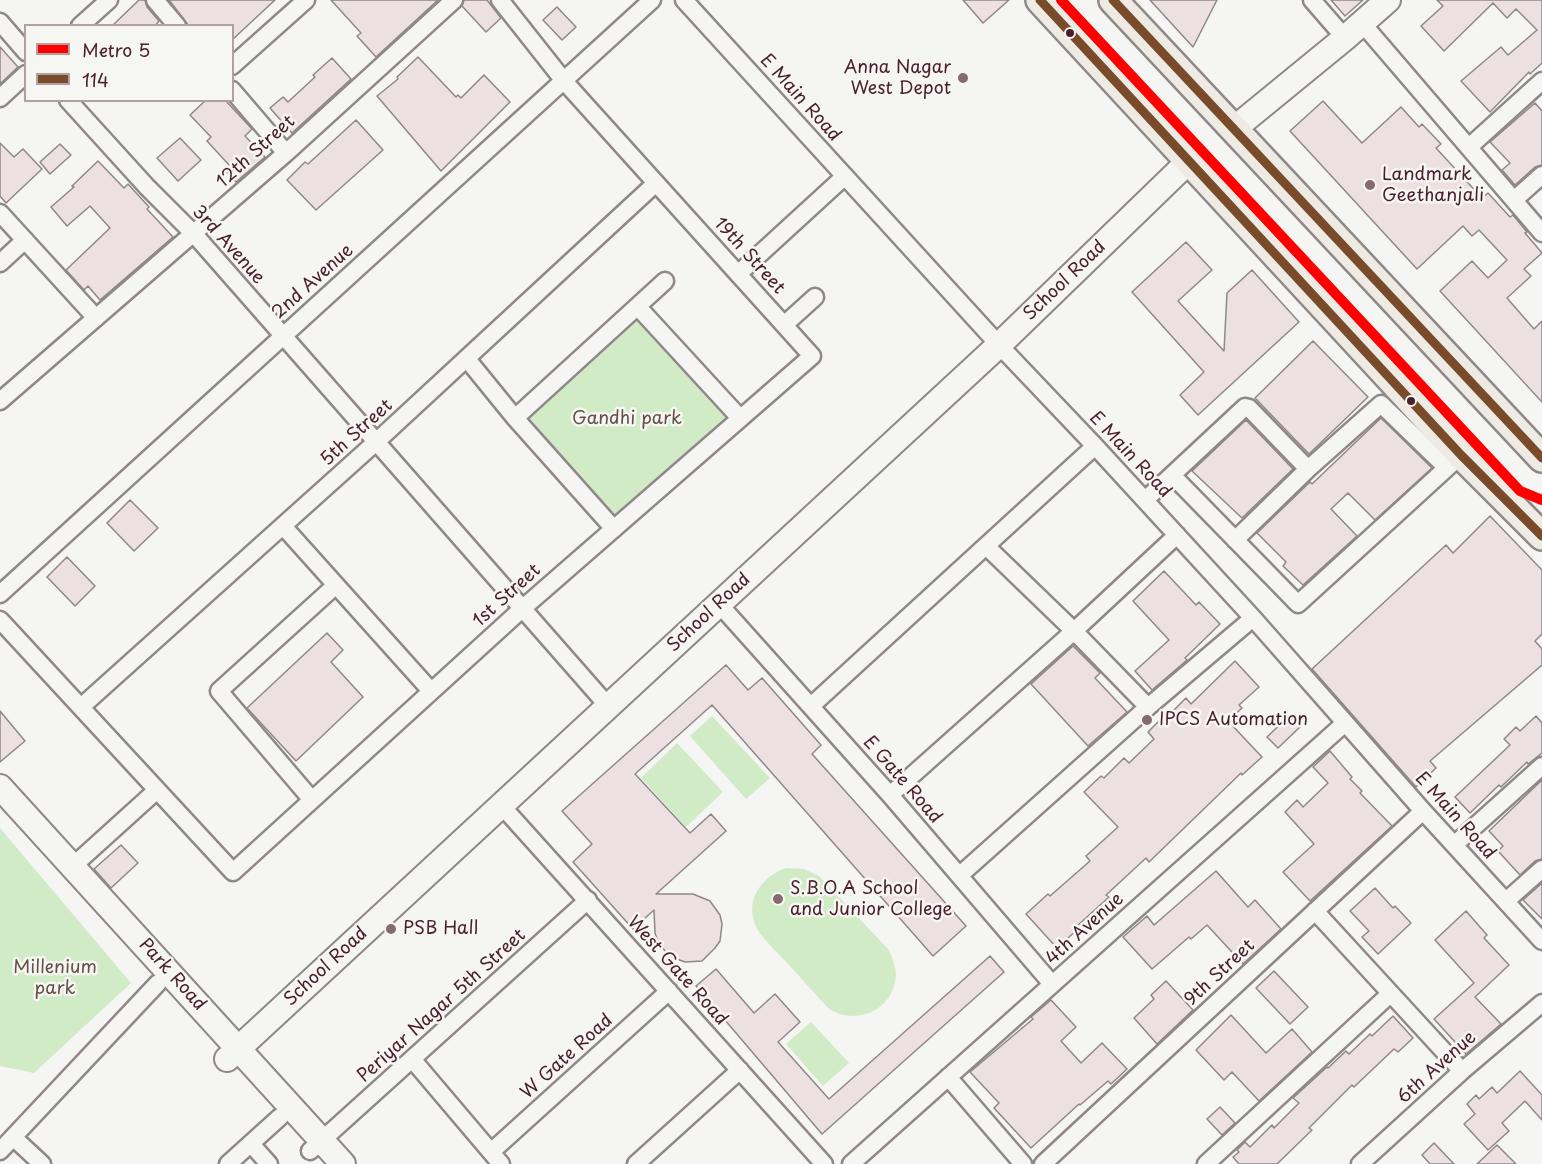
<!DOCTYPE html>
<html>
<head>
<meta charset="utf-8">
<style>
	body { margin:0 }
	#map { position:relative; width:1542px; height:1164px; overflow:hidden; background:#f5f5f3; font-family:"Playpen Sans",sans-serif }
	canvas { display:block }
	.legend { position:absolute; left:24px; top:24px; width:210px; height:78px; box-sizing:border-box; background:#f6f6f2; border:2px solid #b1a0a2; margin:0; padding:8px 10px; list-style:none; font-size:18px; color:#4a1f2b }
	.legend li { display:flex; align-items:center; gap:12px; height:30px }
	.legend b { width:30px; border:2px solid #b1a0a2 }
</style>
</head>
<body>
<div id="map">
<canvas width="1542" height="1164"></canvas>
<ul class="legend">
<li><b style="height:8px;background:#f00"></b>Metro 5</li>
<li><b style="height:8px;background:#7a4b2a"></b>114</li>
</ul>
</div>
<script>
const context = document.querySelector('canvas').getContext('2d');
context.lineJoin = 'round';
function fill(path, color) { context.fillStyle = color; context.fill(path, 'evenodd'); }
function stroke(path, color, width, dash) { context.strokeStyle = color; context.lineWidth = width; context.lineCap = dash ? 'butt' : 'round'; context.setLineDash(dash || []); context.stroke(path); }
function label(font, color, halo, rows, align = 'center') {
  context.font = font + ' "Playpen Sans",sans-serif'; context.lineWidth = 5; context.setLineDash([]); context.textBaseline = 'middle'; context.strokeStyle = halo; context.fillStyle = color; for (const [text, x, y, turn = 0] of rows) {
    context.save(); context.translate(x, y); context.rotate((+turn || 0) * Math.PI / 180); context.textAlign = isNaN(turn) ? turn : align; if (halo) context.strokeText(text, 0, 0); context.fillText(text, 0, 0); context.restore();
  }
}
const green = new Path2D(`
	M639,318L730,420L613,520L524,421Z
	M712,716L770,778L746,799L690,736Z
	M677,743L723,792L686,827L641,778Z
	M0,828L131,983L34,1073L0,1066Z
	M786,868L804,869L819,876L889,950C893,961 898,970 895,982C889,1012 855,1025 829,1009C815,994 802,979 788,964C779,954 768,944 760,933C741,906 759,877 786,868Z
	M811,1022L849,1063L823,1086L786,1044Z`);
const building = new Path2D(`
	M139,0H145L147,7L159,21L155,26H112Z
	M169,0H275L232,40V26H189Z
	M331,0H438L376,57L357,36L361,33Z
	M464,0H487L501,18L486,32L462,6Z
	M963,0H1009L983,23Z
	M1150,0H1217L1193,47Z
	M1331,0H1363L1345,16Z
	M1437,0H1542V63L1530,74L1529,72L1490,112L1461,81L1501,47L1508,55L1537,30L1516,9L1507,18L1493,3L1444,51L1421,26L1443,6Z
	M557,7L576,27L562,40L543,20Z
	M0,47L18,67L0,84Z
	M418,57L456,97L458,95L461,98L484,75L510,102L441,171L377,96L398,79L397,77Z
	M332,58L351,79L292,133L270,108L283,97L288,102L315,77L313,75Z
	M206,100H225L252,129L245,136L265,157L236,182L225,170L230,166L207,141L211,137L190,115Z
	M1323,101L1362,143L1401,107L1419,127L1422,124L1441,144L1436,148L1482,198L1488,193L1510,217L1513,215L1527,232L1525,233L1542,253L1524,269L1531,276L1507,298L1534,329L1542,321V402L1440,291L1472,261L1488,278L1507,260L1479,230L1472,236L1463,226L1417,269L1290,131Z
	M1535,103L1542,111V165L1535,167L1515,185L1502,170L1510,163L1490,142Z
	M356,120L383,150L316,210L287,180L305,162L308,164Z
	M180,138L201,160L178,181L157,158Z
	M0,143L14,157L23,149L42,169L6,203L0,196Z
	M60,144L71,155L50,174L40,162Z
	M98,161L124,188L128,184L149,207L147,209L173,237L100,300L88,286L84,290L66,270L110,228L90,206L67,226L51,207L74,187L72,186Z
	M1186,242L1212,270L1178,301L1224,351L1227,293L1252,270L1299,322L1198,415L1180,395L1204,372L1132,292Z
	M1313,341L1368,397L1309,454L1255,398Z
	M1381,418L1432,468L1375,520L1348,493L1331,509L1357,536L1303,585L1283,566L1286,562L1257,533L1310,482L1312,484Z
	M1246,420L1293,469L1242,518L1192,471Z
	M130,500L158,528L134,551L107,523Z
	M1490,516L1542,570V634L1535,641L1542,649V665L1430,761L1436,768L1416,787L1312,669L1446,545L1453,553Z
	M67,557L95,586L75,606L47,577Z
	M1164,571L1196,605L1199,602L1220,624L1185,658L1187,660L1152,690L1135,671L1169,640L1133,601Z
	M327,633L343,650L331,662L363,697L296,761L247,708Z
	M1073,646L1100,673L1095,678L1127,712L1088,746L1031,684Z
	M1235,661L1259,687L1239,705L1242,708L1228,721L1262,757L1242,775L1241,773L1149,862L1146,858L1106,895L1109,897L1077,926L1079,928L1057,948L1026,914L1048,894L1050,896L1090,861L1086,856L1118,827L1084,792L1101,776L1104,778L1124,758L1129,763L1154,739L1148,732L1169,711L1171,713L1186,698L1191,704Z
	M726,665L748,690L762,678L821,745L812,754L966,926L933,956L712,705L635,774L690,833L711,814L726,831L656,894H693L710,901L720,915L722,924L720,941L715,948L702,961L685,962L669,956L658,942L655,933L654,910L633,929L573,862L592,844L562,811Z
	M0,711L25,741L0,762Z
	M1289,716L1300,727L1278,748L1267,737Z
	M1536,716L1542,723V753L1528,764L1527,762L1501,787L1499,785L1470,813L1455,797L1510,745L1504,739L1516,727L1520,731Z
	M1330,751L1352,777L1350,779L1362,791L1360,793L1392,826L1310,901L1283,872L1314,844L1285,812L1297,800L1303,807L1328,783L1313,767Z
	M1542,780V859L1535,861L1520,875L1498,851L1503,846L1489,831Z
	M121,845L138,863L111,888L94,869Z
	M1216,871L1248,907L1255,900L1281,929L1243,964L1207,925L1191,939L1189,937L1152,969L1123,937L1147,916L1154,925Z
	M1542,883V919L1523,900Z
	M1375,888L1393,908L1395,906L1411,923L1378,954L1362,937L1369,931L1350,911Z
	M1466,911L1487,935L1484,938L1509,965L1475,997L1501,1024L1466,1054L1434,1019L1474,983L1435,940Z
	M990,956L1004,972L822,1134L696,986L716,969L754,1013L775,994L800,1022L778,1042L829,1099Z
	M1274,971L1308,1007L1290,1024L1256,988Z
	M1166,981L1193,1010L1157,1044L1134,1018L1154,999L1151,995Z
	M1051,1000L1076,1027L1061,1041L1081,1063L1102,1043L1127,1069L1111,1084L1108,1081L1080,1105L1079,1104L1031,1148L994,1108L999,1103L970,1072L1033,1019L1031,1017Z
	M1231,1015L1266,1053L1292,1029L1312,1052L1259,1101L1232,1072L1224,1080L1196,1050Z
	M1393,1016L1413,1038L1398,1052L1394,1049L1354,1087L1352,1085L1309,1128L1312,1130L1277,1164H1239L1233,1157L1239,1152L1237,1150L1245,1142L1250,1147L1272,1125L1274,1128L1299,1103L1293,1098L1327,1067L1328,1068L1346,1051L1349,1054L1370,1034L1372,1036Z
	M1520,1071L1542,1095V1120L1525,1101L1502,1123L1509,1131L1488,1150L1464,1124L1475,1114L1467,1104L1476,1095L1479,1099L1492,1087L1497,1093Z
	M1220,1107L1235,1123L1222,1135L1207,1119Z
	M1434,1143L1454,1164H1430L1422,1155Z
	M1497,1145L1516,1164H1477Z`);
const street = new Path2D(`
	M155,0L177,26
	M684,0L999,345L1095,446L1253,618L1423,811L1542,941
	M1312,0L1345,38
	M0,22L26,52
	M1362,23L1542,233
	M80,26L109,0
	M232,66L306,0
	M232,90L286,153
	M0,98L26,74
	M68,100L147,187L194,234L608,706
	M1469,147L1542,81
	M1514,200L1542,175
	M0,213L96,318
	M0,263L25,240
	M738,274L845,176
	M638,307L740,418
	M784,325L815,297
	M467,359L515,418L614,529
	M0,401L286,153L454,0
	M515,418L665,281
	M1172,475L1245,407L1249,408L1308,469L1381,404L1447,468
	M1145,500L1172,475L1298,604L1461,455
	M283,526L431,691
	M1235,540L1308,469
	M986,546L1074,631L1148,707
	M0,594L652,0
	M719,604L890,795L1052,984
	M0,620L233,872L523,608L812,356L564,81L500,0
	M811,706L1095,446
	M81,707L376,442L656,183
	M890,795L1074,631L1177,535
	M312,800L219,691L336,585
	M501,805L824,1164
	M1454,845L1542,766
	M73,866L157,790
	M960,875L1148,707L1253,618
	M1506,901L1542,869
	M1315,911L1462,1071
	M412,1059L501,1164
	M948,1077L1023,1164
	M13,1137L42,1164
	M251,1144L269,1164
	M0,1151L158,983
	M310,1151L588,900
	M491,1152L669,991
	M228,1164L280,1117
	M636,1164L740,1070
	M851,1164L1345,723
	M1043,1164L1423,811
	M1206,1164L1390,994
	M1360,1164L1462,1071L1542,1003`);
const secondary = new Path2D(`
	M1235,128L1345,38L1388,0
	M0,787L343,1164
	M227,1059L999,345L1188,162`);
const primary = new Path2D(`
	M1040,0L1461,455L1542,536
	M1113,0L1542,458`);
const bus1 = new Path2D(`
	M1040,0L1461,455L1542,536
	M1113,0L1542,458`);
const metro1 = new Path2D(`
	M1061,0L1520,491L1542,500`);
const markers = [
	[1070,33,5,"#4a1f2b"],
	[963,78,6,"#866a71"],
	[1370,185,6,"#866a71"],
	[1411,401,5,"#4a1f2b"],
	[1147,720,6,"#866a71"],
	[778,899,6,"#866a71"],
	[391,929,6,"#866a71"]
];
const poiNames = [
	["Anna Nagar",951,68,"right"],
	["West Depot",951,89,"right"],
	["Landmark",1382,175],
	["Geethanjali",1382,196],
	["IPCS Automation",1159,720],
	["S.B.O.A School",790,889],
	["and Junior College",790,910],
	["PSB Hall",403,929]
];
const streetNames = [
	["E Main Road",800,98,48],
	["12th Street",256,152,-42],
	["3rd Avenue",228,245,48],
	["19th Street",749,256,48],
	["School Road",1065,281,-44],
	["2nd Avenue",313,282,-42],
	["5th Street",357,433,-42],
	["E Main Road",1130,455,47],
	["1st Street",507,596,-42],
	["School Road",709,613,-43],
	["E Gate Road",902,780,49],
	["E Main Road",1455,816,48],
	["4th Avenue",1085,929,-42],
	["School Road",326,967,-43],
	["West Gate Road",677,971,48],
	["9th Street",1220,973,-43],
	["Park Road",172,975,48],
	["Periyar Nagar 5th Street",442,1006,-42],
	["W Gate Road",567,1057,-42],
	["6th Avenue",1437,1068,-42]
];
const parkNames = [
	["Gandhi park",627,419],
	["Millenium",55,968],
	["park",55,989]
];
fill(green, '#d0ebc6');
fill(building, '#ede0e3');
stroke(building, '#8f8788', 1.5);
stroke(street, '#8f8788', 21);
stroke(secondary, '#8f8788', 28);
stroke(primary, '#8f8788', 32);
stroke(street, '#f5f5f3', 16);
stroke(secondary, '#f5f5f3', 24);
stroke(primary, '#eeebe4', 27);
stroke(bus1, '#7a4b2a', 9);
stroke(metro1, '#f00', 10);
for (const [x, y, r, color] of markers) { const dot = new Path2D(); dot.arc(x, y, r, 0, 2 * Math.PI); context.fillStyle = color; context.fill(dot); stroke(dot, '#f6f6f2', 2); }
label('18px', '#4a1f2b', '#f6f6f2', poiNames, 'left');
label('18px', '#4a1f2b', '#f6f6f2', streetNames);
label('18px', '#645048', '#f6f6f2', parkNames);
</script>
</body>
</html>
